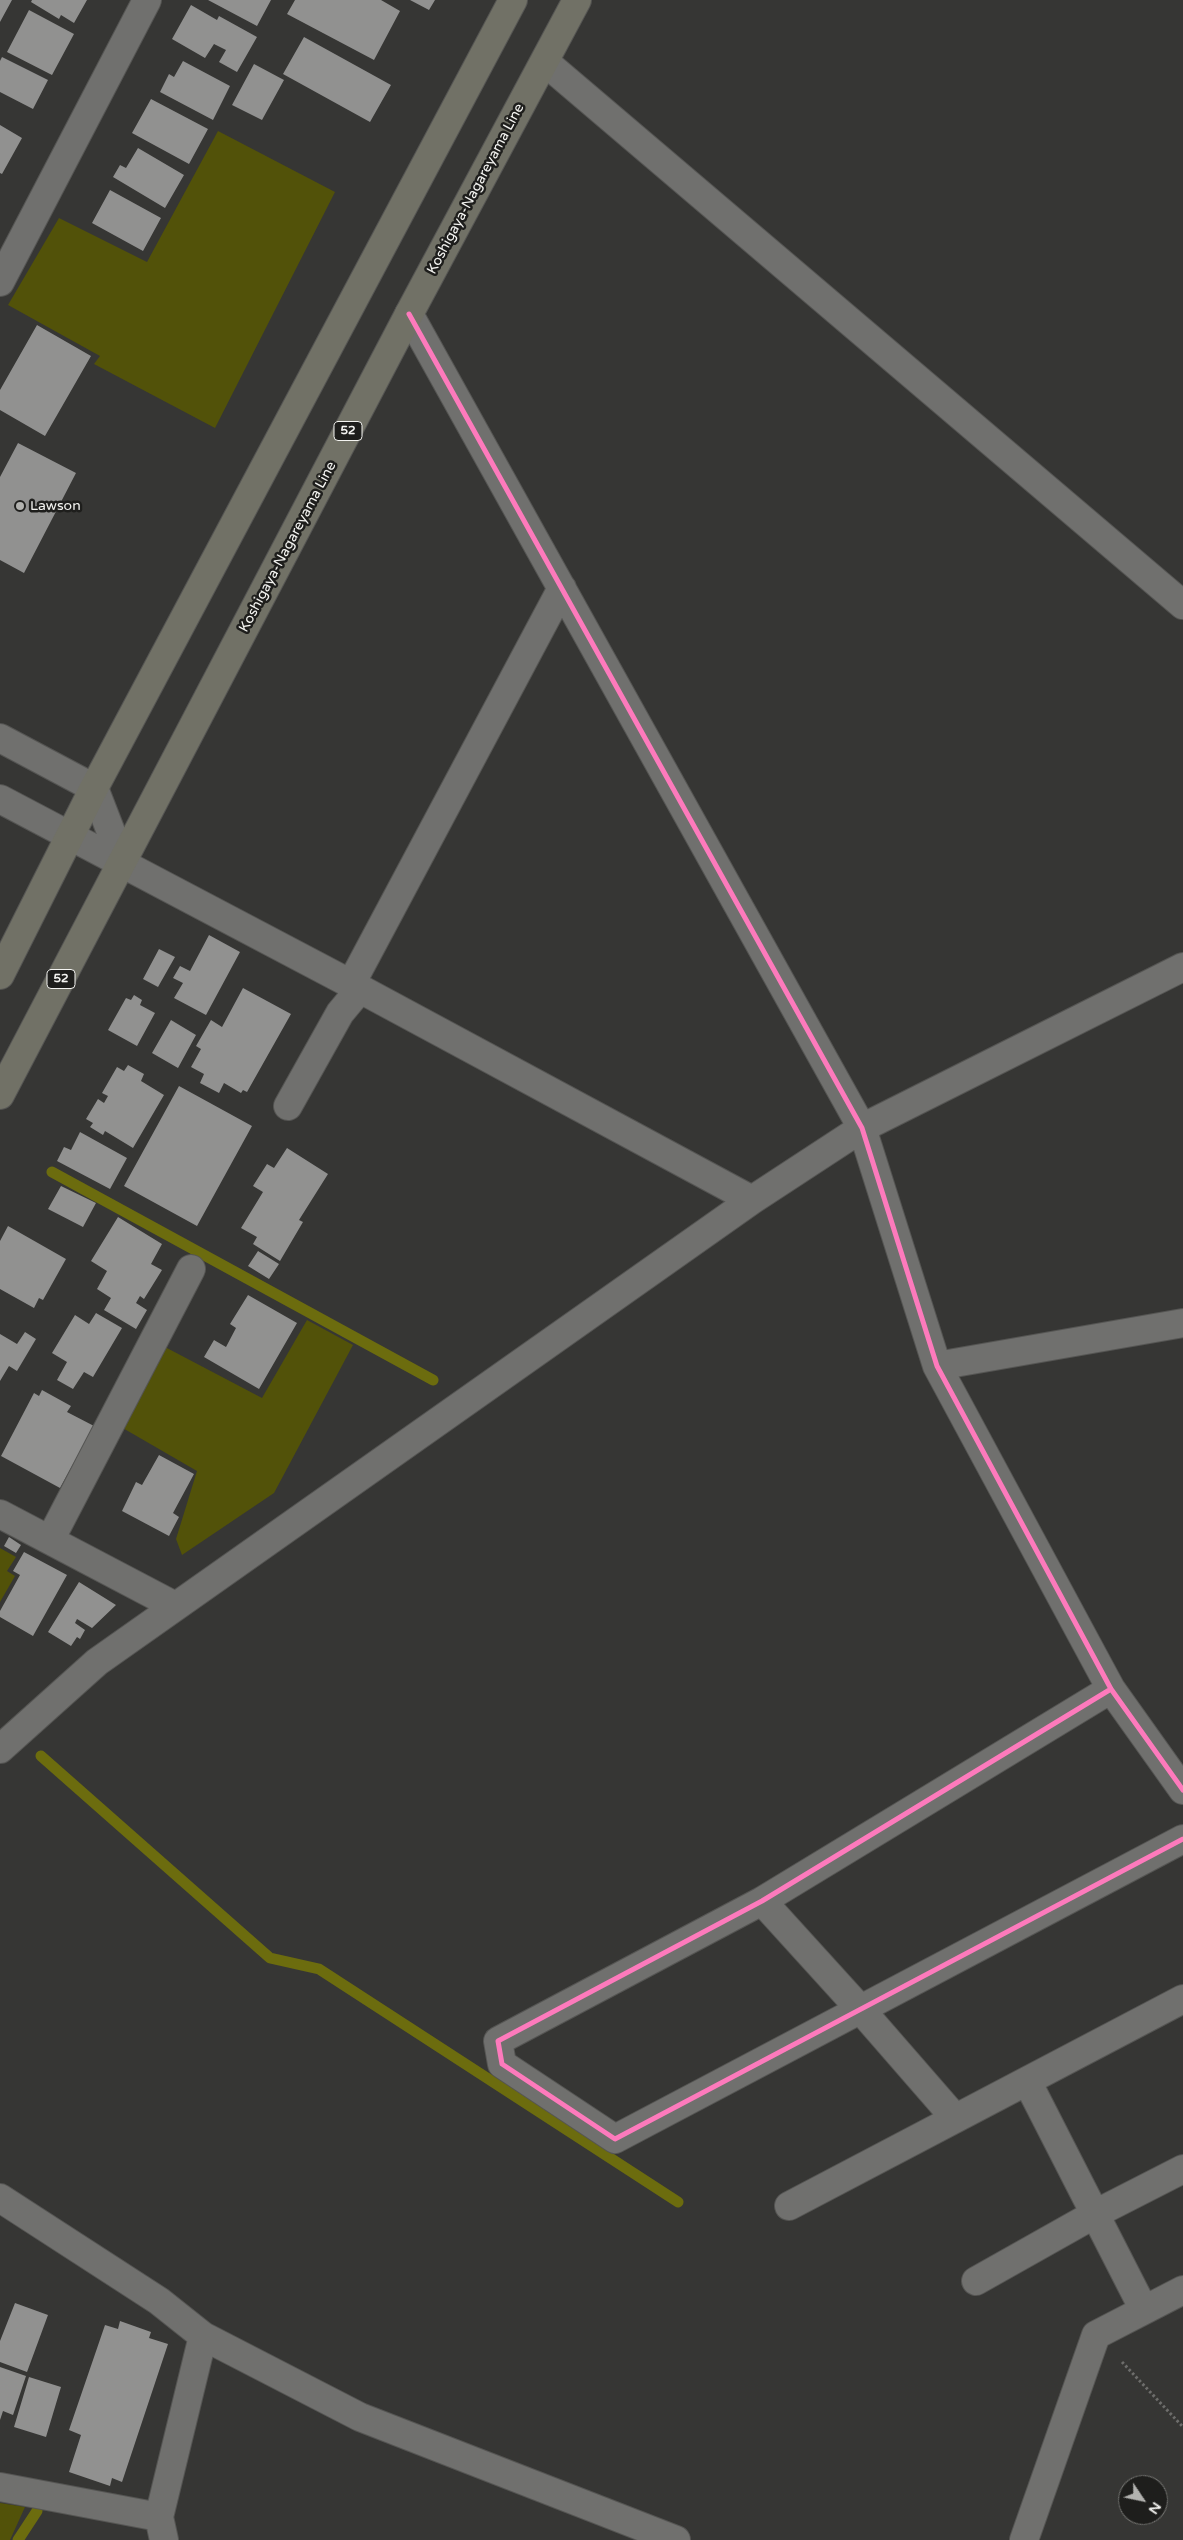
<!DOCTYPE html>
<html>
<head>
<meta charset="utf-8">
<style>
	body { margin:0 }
	#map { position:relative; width:1183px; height:2540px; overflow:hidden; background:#363634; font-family:"Varela Round",sans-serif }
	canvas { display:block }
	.north { position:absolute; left:1118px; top:2475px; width:50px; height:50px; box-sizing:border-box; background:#1e1e1c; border:1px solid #747471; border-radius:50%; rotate:124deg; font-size:14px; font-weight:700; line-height:20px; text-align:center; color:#f4f4f1 }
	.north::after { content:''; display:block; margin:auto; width:18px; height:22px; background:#b2b2af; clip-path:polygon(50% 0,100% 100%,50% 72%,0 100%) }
</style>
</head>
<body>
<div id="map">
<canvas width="1183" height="2540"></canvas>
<div class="north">N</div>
</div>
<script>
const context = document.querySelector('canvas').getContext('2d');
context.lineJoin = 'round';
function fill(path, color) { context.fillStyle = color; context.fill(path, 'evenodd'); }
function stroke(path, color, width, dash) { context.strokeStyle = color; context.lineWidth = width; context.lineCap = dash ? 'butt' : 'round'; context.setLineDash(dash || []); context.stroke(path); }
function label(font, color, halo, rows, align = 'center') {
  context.font = font + ' "Varela Round",sans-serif'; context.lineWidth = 5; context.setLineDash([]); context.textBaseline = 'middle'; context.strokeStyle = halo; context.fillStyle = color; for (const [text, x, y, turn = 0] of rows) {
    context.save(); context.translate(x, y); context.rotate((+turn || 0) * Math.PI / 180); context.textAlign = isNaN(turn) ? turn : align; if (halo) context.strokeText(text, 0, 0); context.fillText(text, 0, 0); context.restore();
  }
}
const green = new Path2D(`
	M218,131L335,192L215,428L94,364L100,356L8,305L59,218L147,262Z
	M307,1320L353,1345L274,1493L182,1555L176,1539L197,1471L121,1427L165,1347L262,1398Z
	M0,1548L16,1557L7,1571L15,1576L0,1602Z
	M0,2503L25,2507L10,2540H0Z`);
const stream = new Path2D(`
	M52,1172L433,1380
	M41,1756L270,1958L319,1969L678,2202
	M18,2540L37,2511`);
const building = new Path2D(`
	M0,0H12L0,22Z
	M32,0H87L74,23L61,15L59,19L31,2Z
	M208,0H271L257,26Z
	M295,0H381L400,11L374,60L287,14Z
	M410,0H435L429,10Z
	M191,5L217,20L219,16L257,37L237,72L219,62L226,50L214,44L205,58L172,39Z
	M29,10L74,34L52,75L7,52Z
	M304,37L391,85L370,122L283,74Z
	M2,57L48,80L33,109L0,92V61Z
	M183,61L230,86L213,120L160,92L169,74L174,77Z
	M254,64L284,80L262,120L232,105Z
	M151,99L208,129L189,164L132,133Z
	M0,125L22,138L2,174L0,173Z
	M138,148L184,175L165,208L113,177L120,165L126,168Z
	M110,190L161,218L143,251L92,223Z
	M37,325L91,356L45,436L0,410V390Z
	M18,443L76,473L24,573L0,560V477Z
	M209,935L240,952L206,1015L174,998L183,983L173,978L180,966L190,971Z
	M159,949L175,957L158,987L143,979Z
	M243,988L291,1014L247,1092L243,1090L241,1093L224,1083L219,1093L200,1083L204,1074L191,1067L201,1049L196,1046L211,1020L222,1027Z
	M134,995L142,1000L140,1005L155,1013L137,1046L108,1030L126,998L131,1000Z
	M171,1020L196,1035L178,1068L152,1053Z
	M128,1065L144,1074L141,1081L164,1095L133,1148L105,1131L103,1135L90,1127L93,1123L86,1119L98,1099L104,1103L108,1096L102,1093L117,1067L124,1071Z
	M179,1086L252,1126L197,1226L124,1186Z
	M80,1132L127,1158L110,1189L57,1161L64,1147L71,1150Z
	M287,1148L328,1174L299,1220L303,1222L280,1261L253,1244L257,1237L241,1228L263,1192L253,1186L267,1164L274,1168Z
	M61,1186L96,1203L83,1227L48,1209Z
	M118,1217L162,1244L151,1264L162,1270L144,1299L140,1296L136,1303L147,1310L136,1329L104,1310L111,1298L97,1289L107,1271L91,1261Z
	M8,1226L66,1259L43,1300L39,1298L34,1308L0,1289V1241Z
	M258,1251L279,1264L269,1279L248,1266Z
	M248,1295L297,1323L259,1389L204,1357L214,1340L226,1347L236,1328L230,1324Z
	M96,1313L122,1328L93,1377L84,1372L73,1389L57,1380L67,1362L52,1353L75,1315L89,1324Z
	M25,1332L36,1339L17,1371L9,1366L0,1381V1334L17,1344Z
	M42,1390L71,1406L67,1412L94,1426L60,1488L1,1456L34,1393L39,1396Z
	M159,1455L194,1474L173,1513L179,1517L169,1536L122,1511L136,1482L142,1485Z
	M9,1537L21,1545L16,1553L4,1546Z
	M24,1552L67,1575L33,1636L0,1617V1611L20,1575L13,1571Z
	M79,1582L116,1605L92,1628L77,1619L75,1623L85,1630L80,1639L77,1637L71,1646L48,1632Z
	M15,2303L48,2315L27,2372L0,2362V2341Z
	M120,2321L151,2332L149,2338L168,2344L122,2482L112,2478L110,2486L69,2472L81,2435L69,2430L105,2325L118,2329Z
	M0,2367L26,2376L13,2415L3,2411L0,2420Z
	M29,2377L61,2387L46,2437L14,2427Z`);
const path = new Path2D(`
	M1122,2362L1183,2427`);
const minor = new Path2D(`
	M545,62L1183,605
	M0,282L147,0
	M409,314L862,1128L937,1366L1111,1689L1183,1790
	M0,738L94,788L123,863
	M0,799L351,984L752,1200
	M351,984L562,588
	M288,1106L340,1013L360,989
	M937,1366L1183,1323
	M0,1514L175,1606
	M50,1540L191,1269
	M1111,1689L762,1901L498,2041L502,2064L615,2139L1183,1839
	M0,1749L97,1662L752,1200L862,1128L1183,967
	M762,1901L861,2010L955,2118
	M1027,2081L1144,2310
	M0,2198L159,2301L203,2336L360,2417L676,2540
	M789,2206L1183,1999
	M976,2281L1095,2214L1183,2169
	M0,2487L159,2517
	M164,2540L159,2517L203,2336
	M1024,2540L1096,2335L1183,2290`);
const major = new Path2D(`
	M0,975L94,788L513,0
	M0,1095L409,314L577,0`);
const cycleway = new Path2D(`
	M409,314L862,1128L937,1366L1111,1689L1183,1790
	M1111,1689L762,1901L498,2041L502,2064L615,2139L1183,1839`);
const markers = [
	[20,506,5,"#b2b2af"]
];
const shields = [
	[348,431,28],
	[61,979,28]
];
const shieldNames = [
	["52",348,431],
	["52",61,979]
];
const streetNames = [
	["Koshigaya-Nagareyama Line",476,189,-62],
	["Koshigaya-Nagareyama Line",288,547,-62]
];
const poiNames = [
	["Lawson",30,506]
];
fill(green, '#525209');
stroke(stream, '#6c6c0e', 11);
fill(building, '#919190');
stroke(minor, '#555553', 30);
stroke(major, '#555553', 30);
stroke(path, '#6d6d6b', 3, [2.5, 2.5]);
stroke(minor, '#70706e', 28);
stroke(major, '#717166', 28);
stroke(cycleway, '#fd7abc', 5);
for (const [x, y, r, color] of markers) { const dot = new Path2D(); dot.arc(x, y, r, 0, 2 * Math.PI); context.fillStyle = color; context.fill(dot); stroke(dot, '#1e1e1c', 2); }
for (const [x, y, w] of shields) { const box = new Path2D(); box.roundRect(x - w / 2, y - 9.5, w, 19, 4); context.fillStyle = '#1e1e1c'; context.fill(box); stroke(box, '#f4f4f1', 1); }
label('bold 12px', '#f4f4f1', null, shieldNames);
label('14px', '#f4f4f1', '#1e1e1c', streetNames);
label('14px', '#f4f4f1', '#1e1e1c', poiNames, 'left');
</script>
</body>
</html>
